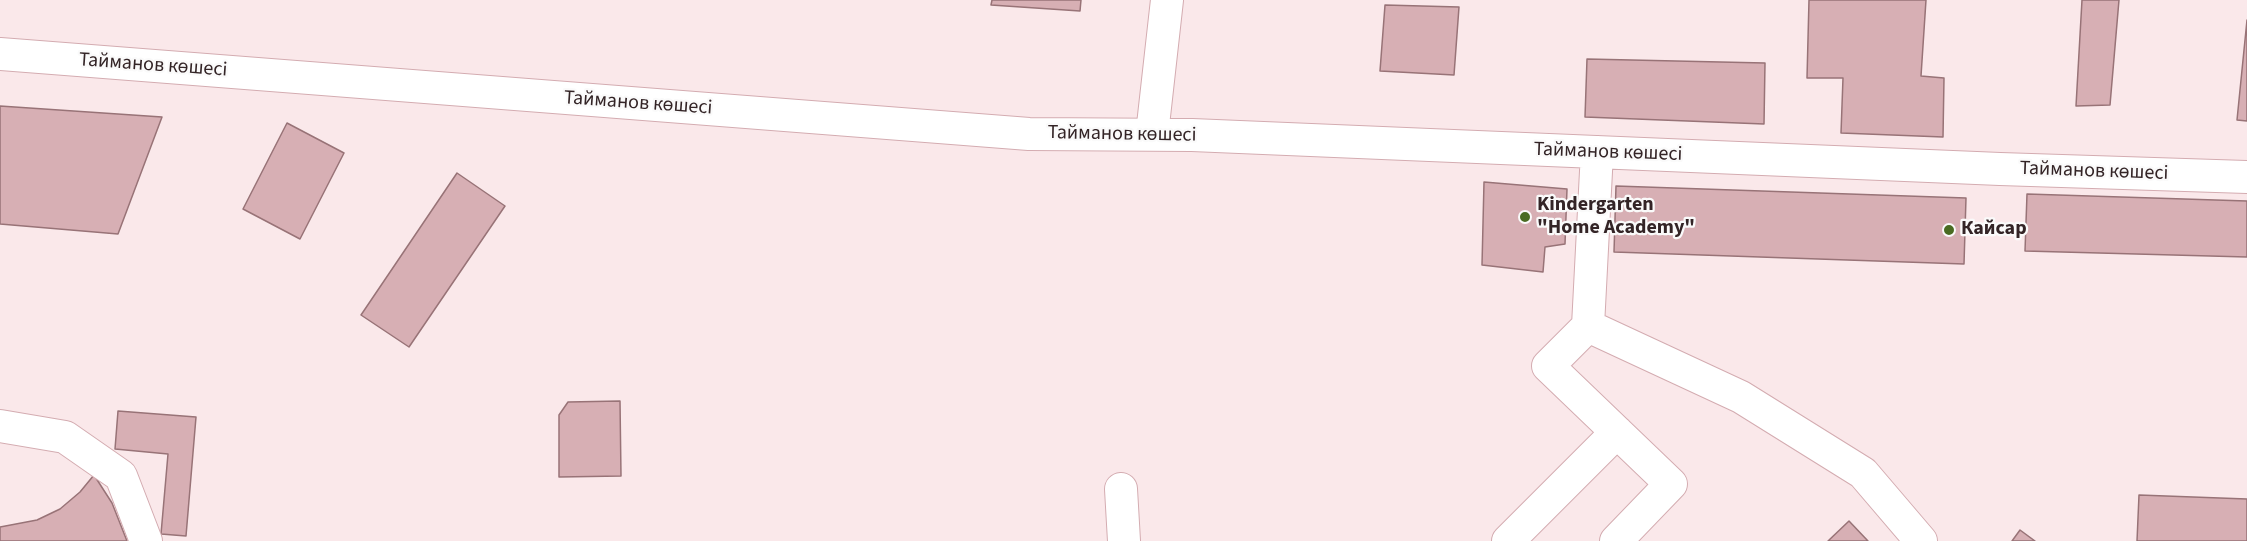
<!DOCTYPE html>
<html>
<head>
<meta charset="utf-8">
<style>
	body { margin:0 }
	canvas { display:block; background:#fae8ea }
</style>
</head>
<body>
<canvas width="2247" height="541"></canvas>
<script>
const context = document.querySelector('canvas').getContext('2d');
context.lineJoin = 'round';
function fill(path, color) { context.fillStyle = color; context.fill(path, 'evenodd'); }
function stroke(path, color, width, dash) { context.strokeStyle = color; context.lineWidth = width; context.lineCap = dash ? 'butt' : 'round'; context.setLineDash(dash || []); context.stroke(path); }
function label(font, color, halo, rows, align = 'center') {
  context.font = font + ' "Source Sans 3",sans-serif'; context.lineWidth = 4.5; context.setLineDash([]); context.textBaseline = 'middle'; context.strokeStyle = halo; context.fillStyle = color; for (const [text, x, y, turn = 0] of rows) {
    context.save(); context.translate(x, y); context.rotate((+turn || 0) * Math.PI / 180); context.textAlign = isNaN(turn) ? turn : align; if (halo) context.strokeText(text, 0, 0); context.fillText(text, 0, 0); context.restore();
  }
}
const building = new Path2D(`
	M992,0H1081L1080,11L991,5Z
	M1809,0H1926L1921,76L1944,78L1943,137L1841,133L1843,78H1807Z
	M2082,0H2119L2110,105L2076,106Z
	M1385,5L1459,7L1454,75L1380,71Z
	M2247,20V121L2237,120Z
	M1587,59L1765,63L1764,124L1585,117Z
	M0,106L162,117L118,234L0,224Z
	M287,123L344,153L300,239L243,209Z
	M457,173L505,206L409,347L361,315Z
	M1484,182L1567,189L1565,244L1545,247L1543,272L1482,265Z
	M1616,186L1966,198L1964,264L1614,252Z
	M2027,194L2247,201V257L2025,251Z
	M620,401L621,476L559,477V415L568,402Z
	M118,411L196,417L186,536L161,534L168,454L115,449Z
	M94,475L112,503L127,541H0V527L37,520L60,509L80,492Z
	M2139,495L2247,499V541H2137Z
	M1849,521L1868,541H1828Z
	M2020,530L2035,541H2012Z`);
const minor = new Path2D(`
	M0,54L1029,134L1192,135L2000,169L2247,177
	M1152,134L1167,0
	M1597,152L1588,326L1548,366L1671,484L1616,541
	M1588,326L1741,397L1863,473L1921,541
	M0,426L65,437L121,476L146,541
	M1121,489L1124,541
	M1508,541L1617,432`);
const markers = [
	[1525,217,6,"#496b22"],
	[1949,230,6,"#496b22"]
];
const streetNames = [
	["Тайманов көшесі",153,66,4],
	["Тайманов көшесі",638,104,4],
	["Тайманов көшесі",1122,135,1],
	["Тайманов көшесі",1608,153,2],
	["Тайманов көшесі",2094,172,2]
];
const poiNames = [
	["Kindergarten",1537,206],
	["\"Home Academy\"",1537,229],
	["Кайсар",1961,230]
];
fill(building, '#d7afb4');
stroke(building, '#987377', 1.5);
stroke(minor, '#d4acb1', 34);
stroke(minor, '#fff', 32);
for (const [x, y, r, color] of markers) { const dot = new Path2D(); dot.arc(x, y, r, 0, 2 * Math.PI); context.fillStyle = color; context.fill(dot); stroke(dot, '#fafafa', 2); }
label('20px', '#332426', '#fafafa', streetNames);
label('bold 20px', '#332426', '#fafafa', poiNames, 'left');
</script>
</body>
</html>
